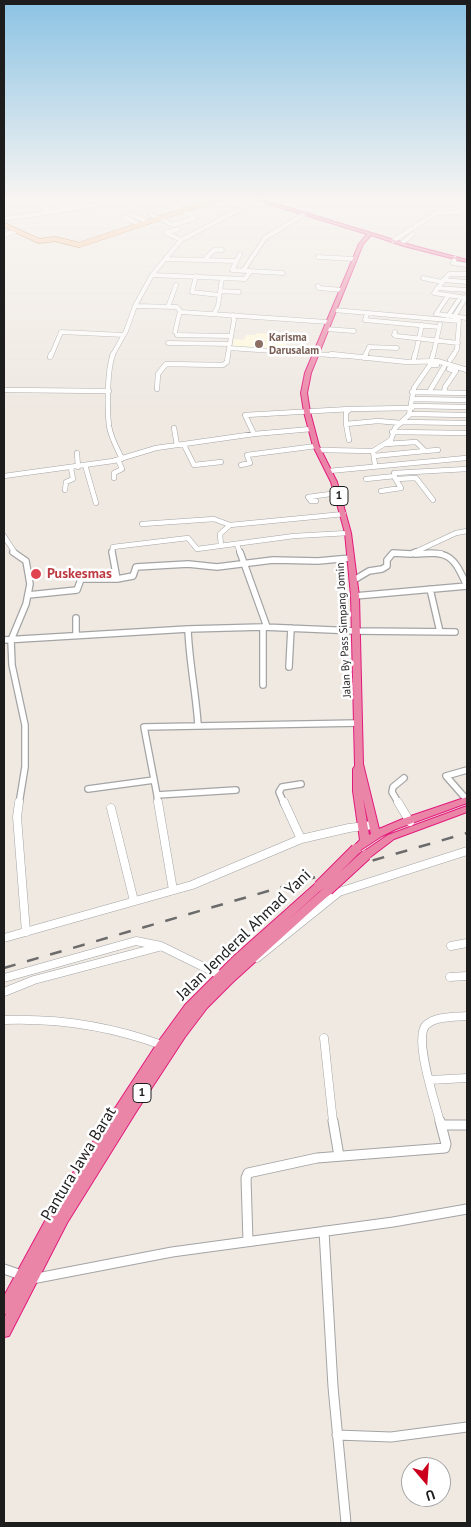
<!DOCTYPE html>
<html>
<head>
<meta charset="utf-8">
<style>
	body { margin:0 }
	#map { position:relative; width:471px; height:1527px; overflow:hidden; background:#efe9e2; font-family:"PT Sans",sans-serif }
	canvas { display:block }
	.frame { position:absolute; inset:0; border:5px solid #1d1d1d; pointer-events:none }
	.north { position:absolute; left:401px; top:1457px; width:50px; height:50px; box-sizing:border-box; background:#fff; border:1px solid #a5a5a5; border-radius:50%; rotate:162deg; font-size:14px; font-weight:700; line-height:20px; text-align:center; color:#1d1d1d }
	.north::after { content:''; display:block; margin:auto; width:18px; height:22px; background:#ca001d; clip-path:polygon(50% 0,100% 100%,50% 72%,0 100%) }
</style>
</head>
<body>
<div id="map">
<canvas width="471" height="1527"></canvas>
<div class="frame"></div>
<div class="north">U</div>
</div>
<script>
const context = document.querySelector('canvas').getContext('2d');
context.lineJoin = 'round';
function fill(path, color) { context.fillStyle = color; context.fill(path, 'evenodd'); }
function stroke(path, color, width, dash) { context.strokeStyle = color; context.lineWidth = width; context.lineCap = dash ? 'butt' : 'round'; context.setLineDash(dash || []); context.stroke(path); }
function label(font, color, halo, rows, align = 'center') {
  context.font = font + ' "PT Sans",sans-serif'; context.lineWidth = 5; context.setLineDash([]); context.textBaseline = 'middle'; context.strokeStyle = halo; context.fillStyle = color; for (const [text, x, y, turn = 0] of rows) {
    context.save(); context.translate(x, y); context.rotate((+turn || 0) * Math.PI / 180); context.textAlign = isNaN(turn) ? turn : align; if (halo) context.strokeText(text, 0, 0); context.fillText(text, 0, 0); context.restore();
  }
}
const education = new Path2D(`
	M257,333L282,335L281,340L287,341L284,351L232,348L234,339L244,340L246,335H256Z`);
const minorFar4 = new Path2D(`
	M38,200L49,212
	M57,202L65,210
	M150,214L173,225L195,218L166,200
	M132,215L148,222
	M125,217L140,225
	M4,219L129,200
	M178,229L166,233L181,240
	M4,235L16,231
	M393,241L436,213L460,212L461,200
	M402,243L413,234
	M240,254L232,270L283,273
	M318,257L354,259
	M455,258L453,263L467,265
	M166,259L236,261
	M204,260L214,250H222
	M243,271L265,238L304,214
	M467,274H449L434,293L467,298
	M152,275L222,278L218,306L214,314
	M196,276L192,292L219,295
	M222,278L245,279L250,272
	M423,278L442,282
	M443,280L467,282
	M318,286L319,288L342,290
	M437,288L467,290
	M220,291L239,292
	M448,296L436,314L467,318
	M135,306L177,307L181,312L328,322
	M168,307L176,285
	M334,310L459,321L457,349L453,356
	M367,313L365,320L439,327
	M233,315L234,320L229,348L344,356
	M448,316L460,298
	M454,317L466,297
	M326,329L354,331
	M175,332L180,311
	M395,332L394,335L397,336L458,343
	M177,335L230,336
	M168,343L230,344
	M51,356L61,332L124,335
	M112,356L126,331L135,306L152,275L181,240L258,200
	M228,356L229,348
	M365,356L369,347L397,348
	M415,356L422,325
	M433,356L440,324`);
const minorFar3 = new Path2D(`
	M113,354C107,370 107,408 109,426C111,438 117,448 122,459
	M331,354L407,362L437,361L467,370
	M50,357L51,354
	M364,358L366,354
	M414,358L415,354
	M432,358L433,354
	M450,360L454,354
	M157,389L158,374L166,364L223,365L227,362L228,354
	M4,390L109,391
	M412,392L467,393
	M429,392L444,367
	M444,393L445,387L456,371L449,369
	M412,399L467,400
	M412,406L467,407
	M410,414L467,415
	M402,422L467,423
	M346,424V413L350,409
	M174,428L177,445
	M392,432L467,433
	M254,434L245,415L350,409L412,408
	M349,440L346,424L378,421L401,423
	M184,445L194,465L221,462
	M318,450L373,451
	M425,451L438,450
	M77,453L78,467
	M374,456L425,451L416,442L386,444
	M85,465L96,503
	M241,465L250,463L247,455L316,446
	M375,465L373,451L391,440L395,428L409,415L414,388L430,365H437
	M329,471L466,458
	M394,473L467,469
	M4,476L113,461L156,448L254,434L311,429
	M114,478V473L122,469L118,460
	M366,479L395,476
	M396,479L416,478L433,500
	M65,490L66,482L73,479L71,468
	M381,491L401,488L395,478
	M316,501H311L308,497L338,493
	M142,524L214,519L230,525L344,514
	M4,536L15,553
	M237,544L240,553
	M221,546L220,534L230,525
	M112,553L113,547L188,538L197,549L294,536L348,533
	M413,553L456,533L467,531
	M428,553H441`);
const minorFar2 = new Path2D(`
	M13,552L26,561L30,584L26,604L11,640L12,665L25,725V767L19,804
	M112,552L117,579
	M240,552L267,627
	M415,554C449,551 453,555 467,586
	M76,573L80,574L81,579
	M354,580L369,571L382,569L387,566V560L393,553L411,554L416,552
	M430,589L440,632
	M28,595L77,590L81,579H117L133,576L136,567L188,564L217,567L273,560L318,561L351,558
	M355,596L467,586
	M76,618V635
	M263,627V685
	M188,629C189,661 196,693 198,725
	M4,640L188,629L263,627L356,631L455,632
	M289,667L291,628
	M467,770L446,776L467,800
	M88,789L154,780
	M236,790L157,795L144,727L359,723
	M157,795L158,804
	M284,804L279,792L282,787L301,784
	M399,804L392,792L393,787L404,778`);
const minorFar1 = new Path2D(`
	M19,802L17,817L26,932
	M158,802L173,890
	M284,802L301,839
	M398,802L410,822
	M111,808L134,901
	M4,938L192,885L301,839L349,828L373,825
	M451,946L467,943
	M257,958L339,892L467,851
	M450,977L467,976
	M4,978L136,941L161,946L224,977
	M4,992L34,980L159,947
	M4,1020C59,1018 110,1026 162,1045
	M324,1038L333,1122
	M430,1080L467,1078
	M440,1122C436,1105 413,1038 426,1025C436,1016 454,1017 467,1016`);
const minor = new Path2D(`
	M333,1121L339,1156
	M441,1125H467
	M324,1231L333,1387L346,1523
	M248,1241L246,1178L248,1173L317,1158L445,1148L446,1144L440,1121
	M4,1269L21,1275
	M32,1279L172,1252L393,1222L467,1209
	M337,1435L391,1437L467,1427`);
const major = new Path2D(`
	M4,225L39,241L55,239L79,245L214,200`);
const highway = new Path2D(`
	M256,200H263L414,246L467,260V262L404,246L371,235L363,244L311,373L307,393L310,412L319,446L337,482L351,533L359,596L363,764L379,829L405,818L467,797V803L396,829L382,836L356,853L353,852L351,849L360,840L353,791V769L355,766L351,596L345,533L331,482L313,446L304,412L301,393L305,373L359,244L367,234ZM363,798L371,834L369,835Z
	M467,806V812L394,839L369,858H363L361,855L363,852L388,835Z
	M319,882L322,883L324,886L322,889L287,921L325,887L328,886L331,887L333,890L331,893L233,982L207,1008L185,1037L136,1112L67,1223L9,1336L4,1337V1318L6,1314H4V1296L63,1188L158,1042L185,1005L234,956L316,883Z`);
const rail = new Path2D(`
	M4,968L467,833`);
const highwayBridge = new Path2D(`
	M319,886L356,849
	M328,890L366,855`);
const markers = [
	[259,344,5,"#8d6e63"],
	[36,574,6,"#e0444e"]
];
const farEducationnames = [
	["Karisma",269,338],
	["Darusalam",269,351]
];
const farStreetnames = [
	["Jalan By Pass Simpang Jomin",344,630,-93]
];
const shields = [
	[339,496,18],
	[142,1093,18]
];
const shieldNames = [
	["1",339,496],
	["1",142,1093]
];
const healthNames = [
	["Puskesmas",47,574]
];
const nearStreetnames = [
	["Jalan Jenderal Ahmad Yani",244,935,-44],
	["Pantura Jawa Barat",79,1164,-59]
];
fill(education, '#fffadb');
stroke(minorFar4, '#a4a4a4', 5);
stroke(minorFar3, '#a4a4a4', 5.5);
stroke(minorFar2, '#a4a4a4', 8);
stroke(minorFar1, '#a4a4a4', 9);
stroke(minor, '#a4a4a4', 11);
stroke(major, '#964f00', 5.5);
stroke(highway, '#e21a7c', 2);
stroke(minorFar4, '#fff', 4);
stroke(minorFar3, '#fff', 4.5);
stroke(minorFar2, '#fff', 5.5);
stroke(minorFar1, '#fff', 8);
stroke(minor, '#fff', 9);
stroke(major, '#ffc397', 4.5);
fill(highway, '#eb85a7');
stroke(rail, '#6b6b6b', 2.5, [12, 12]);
stroke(highwayBridge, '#e21a7c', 12, []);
stroke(highwayBridge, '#eb85a7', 10);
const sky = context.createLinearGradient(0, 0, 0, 414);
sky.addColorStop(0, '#8bc3e4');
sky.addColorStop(0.48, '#f8f5f2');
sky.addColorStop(1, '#f8f5f200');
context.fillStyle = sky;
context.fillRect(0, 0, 471, 414);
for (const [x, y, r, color] of markers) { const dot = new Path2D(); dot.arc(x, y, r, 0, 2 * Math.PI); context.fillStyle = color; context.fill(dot); stroke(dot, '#fff', 2); }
label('bold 11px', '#785e54', '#fff', farEducationnames, 'left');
label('11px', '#1d1d1d', '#fff', farStreetnames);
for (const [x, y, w] of shields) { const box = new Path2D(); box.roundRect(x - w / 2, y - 9.5, w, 19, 4); context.fillStyle = '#fff'; context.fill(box); stroke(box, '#1d1d1d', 1); }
label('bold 12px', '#1d1d1d', null, shieldNames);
label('bold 14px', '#be3a42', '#fff', healthNames, 'left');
label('16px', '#1d1d1d', '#fff', nearStreetnames);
</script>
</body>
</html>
